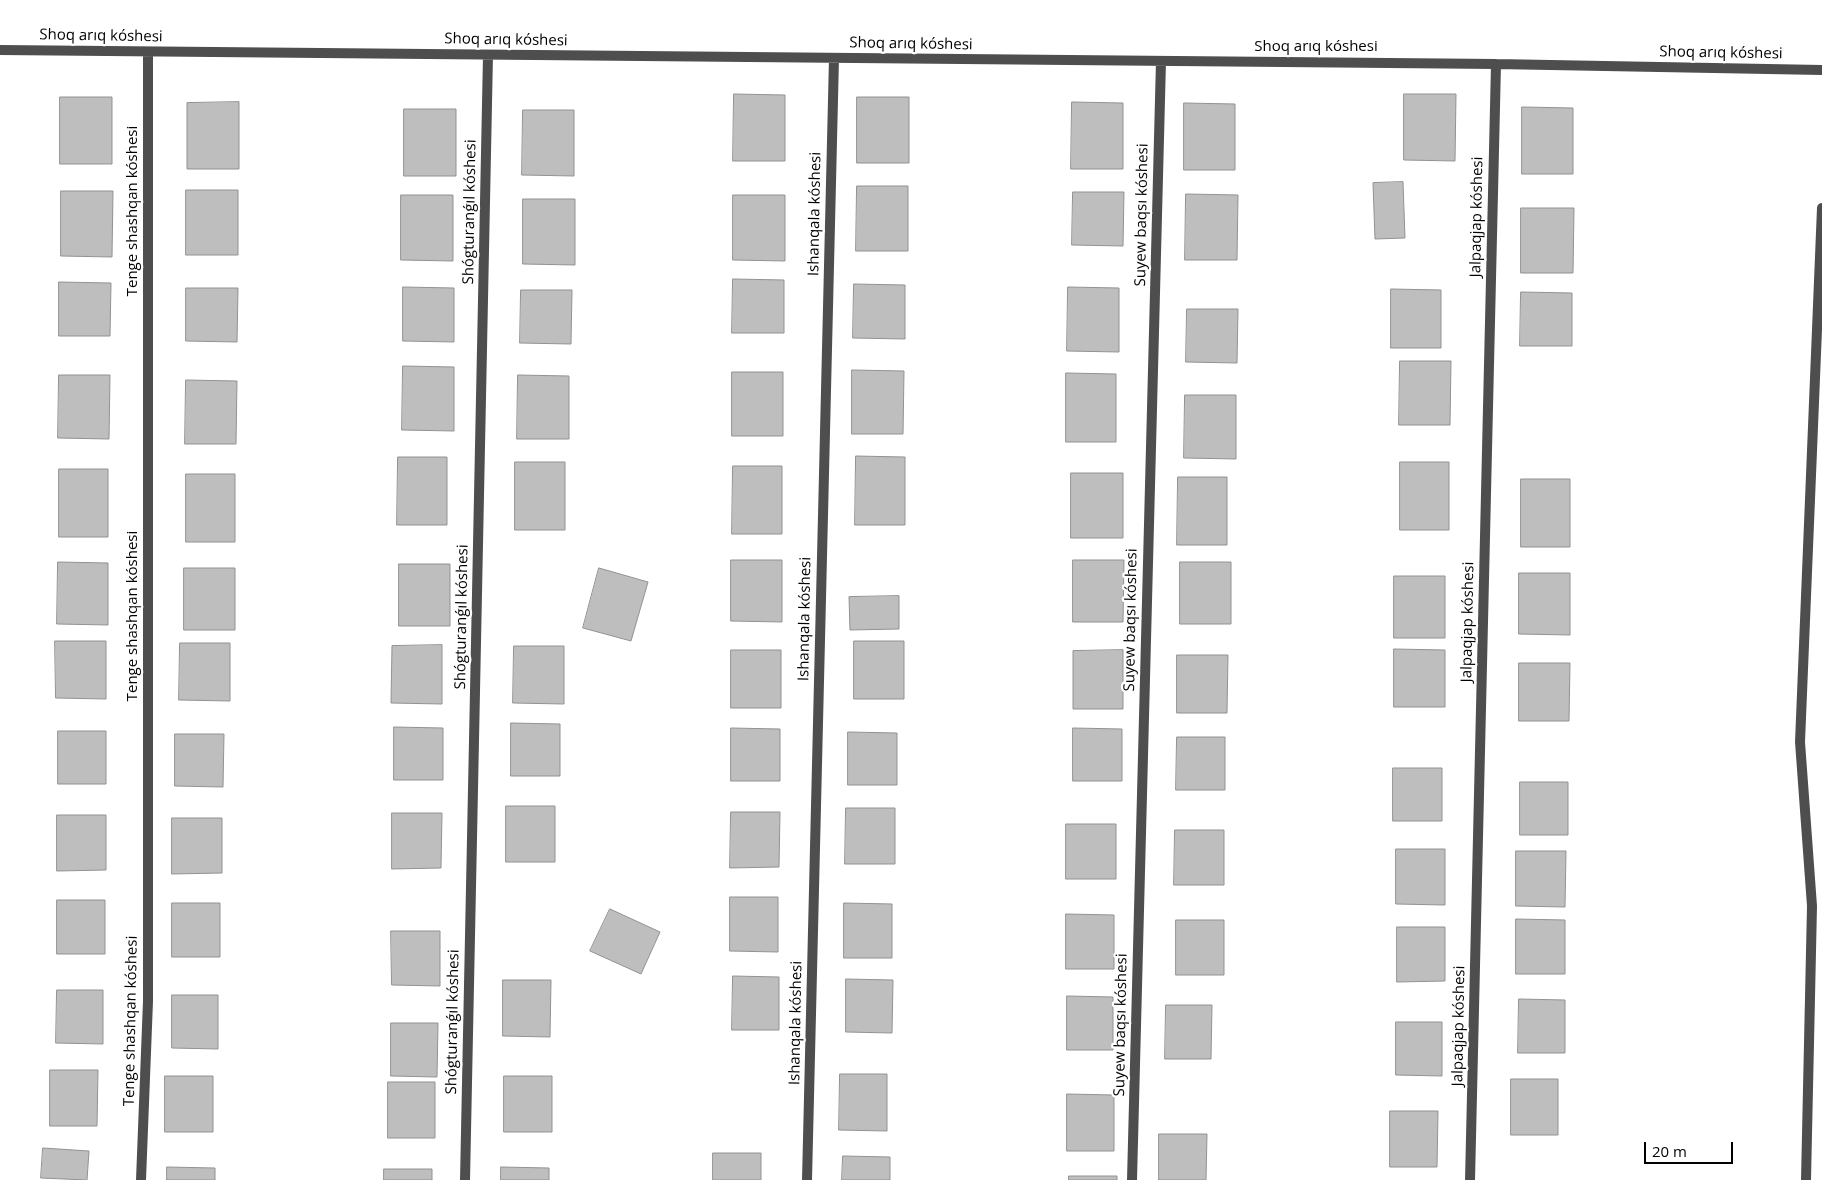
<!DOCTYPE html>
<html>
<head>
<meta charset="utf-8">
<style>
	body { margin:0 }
	#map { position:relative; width:1822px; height:1180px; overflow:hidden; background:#fff; font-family:"Open Sans",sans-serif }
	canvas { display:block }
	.scale { position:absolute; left:1644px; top:1142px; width:89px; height:22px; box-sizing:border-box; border:2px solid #000; border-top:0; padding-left:6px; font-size:15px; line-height:18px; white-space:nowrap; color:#000; -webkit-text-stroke:4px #fff; paint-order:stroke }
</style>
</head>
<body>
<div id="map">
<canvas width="1822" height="1180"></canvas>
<div class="scale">20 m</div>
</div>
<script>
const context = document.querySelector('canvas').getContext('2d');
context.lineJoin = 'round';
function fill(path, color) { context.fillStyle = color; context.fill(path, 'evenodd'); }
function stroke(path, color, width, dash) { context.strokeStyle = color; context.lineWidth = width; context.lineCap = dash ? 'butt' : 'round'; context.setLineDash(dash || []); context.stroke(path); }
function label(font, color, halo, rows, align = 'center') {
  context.font = font + ' "Open Sans",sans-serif'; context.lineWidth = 4.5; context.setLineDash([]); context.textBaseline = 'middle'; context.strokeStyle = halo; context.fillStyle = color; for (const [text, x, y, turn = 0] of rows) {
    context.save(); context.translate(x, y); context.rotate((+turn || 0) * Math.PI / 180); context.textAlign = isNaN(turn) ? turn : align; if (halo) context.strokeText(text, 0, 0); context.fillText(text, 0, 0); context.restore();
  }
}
const building = new Path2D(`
	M734,94L785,95V161H733Z
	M1404,94H1456L1455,161L1404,160Z
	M60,97H112V164H60Z
	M857,97H909V163H857Z
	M239,102V169H187V103Z
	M1072,102L1123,103V169H1071Z
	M1184,103L1235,104V170H1184Z
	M1522,107L1573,108V174H1522Z
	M404,109H456V176H404Z
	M523,110H574V176L522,175Z
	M1403,182L1405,238L1375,239L1373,183Z
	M857,186H908V251H856Z
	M186,190H238V255H186Z
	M61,191H113L112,257L61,256Z
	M1073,192H1124L1123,246L1072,245Z
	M1186,194L1238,195L1237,260H1185Z
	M401,195H453V261L401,260Z
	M733,195H785V261L733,260Z
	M523,199H575V265L523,264Z
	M1521,208H1574L1573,273H1521Z
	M733,279L784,280V333H732Z
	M59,282L111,283L110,336H59Z
	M854,284L905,285V339L853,338Z
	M403,287L454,288V342L403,341Z
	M1068,287L1119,288V352L1067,351Z
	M186,288H238L237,342L186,341Z
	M1391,289L1441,290V348H1391Z
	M521,290H572L571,344L520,343Z
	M1521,292L1572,293V346H1520Z
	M1187,309H1238L1237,363L1186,362Z
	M1400,361H1451L1450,425H1399Z
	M403,366L454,367V431L402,430Z
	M852,370L904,371L903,434H852Z
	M732,372H783V436H732Z
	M1066,373L1116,374V442H1066Z
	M59,375H110L109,439L58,438Z
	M518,375L569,376V439H517Z
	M186,380L237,381L236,444H185Z
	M1185,395H1236V459L1184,458Z
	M856,456L905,457V525H855Z
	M398,457H447V525H397Z
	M515,462H565V530H515Z
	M1400,462H1449V530H1400Z
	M733,466H782V534H732Z
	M59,469H108V537H59Z
	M1071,473H1123V538H1071Z
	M186,474H235V542H186Z
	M1178,477H1227V545H1177Z
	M1521,479H1570V547H1521Z
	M731,560H782V622L731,621Z
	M1073,560H1124L1123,622H1073Z
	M58,562L108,563V625L57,624Z
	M1180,562H1231V624H1180Z
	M399,564H450V626H399Z
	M184,568H235V630H184Z
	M599,568L648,582L631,641L583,628Z
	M1519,573H1570V635L1519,634Z
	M1394,576H1445V638H1394Z
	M899,596V629L850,630L849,597Z
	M55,641H106V699L56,698Z
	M854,641H904V699H854Z
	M180,643H230V701L179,700Z
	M442,645V704L391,703L392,646Z
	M514,646H564V704L513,703Z
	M1394,649L1445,650V707H1394Z
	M731,650H781V708H731Z
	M1123,650V709H1073V651Z
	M1177,655H1228L1227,713H1177Z
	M1519,663H1570L1569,721H1519Z
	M511,723L560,724V776H511Z
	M394,727L443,728V780H394Z
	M731,728L780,729V781H731Z
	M1073,728L1122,729V781H1073Z
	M58,731H106V784H58Z
	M848,732L897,733V785H848Z
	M175,734H224L223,787L175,786Z
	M1177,737H1225V790H1176Z
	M1393,768H1442V821H1393Z
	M1520,782H1568V835H1520Z
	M506,806H555V862H506Z
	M846,808H895V864H845Z
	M731,812H780L779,867L730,868Z
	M392,813H442L441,868L392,869Z
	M57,815H106V870L57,871Z
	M172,818H222V873L172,874Z
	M1066,824H1116V879H1066Z
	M1175,830H1224V885H1174Z
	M1396,849H1445V905L1396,904Z
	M1516,851H1566L1565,907L1516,906Z
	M730,897H778V952L730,951Z
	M57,900H105V954H57Z
	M172,903H220V957H172Z
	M844,903L892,904V958H844Z
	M610,909L660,932L641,974L590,951Z
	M1066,914L1114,915V969H1066Z
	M1516,919L1565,920V974H1516Z
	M1176,920H1224V975H1176Z
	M1397,927H1445V981L1397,982Z
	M391,931H440V986L392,985Z
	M733,976L779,977V1030H732Z
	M846,979L893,980L892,1033L846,1032Z
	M503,980H551L550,1037L503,1036Z
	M57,990H103V1044L56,1043Z
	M172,995H218V1049L172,1048Z
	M1067,996L1113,997V1050H1067Z
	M1519,999L1565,1000V1053H1518Z
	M1166,1005H1212L1211,1059H1165Z
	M1396,1022H1442V1076L1396,1075Z
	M391,1023H438L437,1077L391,1076Z
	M50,1070H98L97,1126H50Z
	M840,1074H887V1131L839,1130Z
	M165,1076H213V1132H165Z
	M504,1076H552V1132H504Z
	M1511,1079H1558V1135H1511Z
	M388,1082H435V1138H388Z
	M1067,1094L1114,1095V1151H1067Z
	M1390,1111H1438L1437,1167H1390Z
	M1159,1134H1207L1206,1180H1159Z
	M43,1148L89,1151L87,1180L41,1178Z
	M713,1153H761V1180H713Z
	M843,1156L890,1157V1180H842Z
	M167,1167L215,1168V1180H167Z
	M501,1167L549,1168V1180H501Z
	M384,1169H432V1180H384Z
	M1069,1176H1117V1180H1069Z`);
const street = new Path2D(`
	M0,50L1496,64L1822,70
	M141,1180L148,1001V52
	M465,1180L488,55
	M807,1180L834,58
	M1132,1180L1161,61
	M1470,1180L1496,64
	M1806,1180L1812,906L1800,742L1822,208`);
const streetNames = [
	["Shoq arıq kóshesi",101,36,1],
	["Shoq arıq kóshesi",506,40,1],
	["Shoq arıq kóshesi",911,44,1],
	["Shoq arıq kóshesi",1316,47],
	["Shoq arıq kóshesi",1721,53,1],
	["Tenge shashqan kóshesi",133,211,-90],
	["Shógturanǵıl kóshesi",470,212,-89],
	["Ishanqala kóshesi",815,214,-89],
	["Suyew baqsı kóshesi",1142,215,-89],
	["Jalpaqjap kóshesi",1477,217,-89],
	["Tenge shashqan kóshesi",133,616,-90],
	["Shógturanǵıl kóshesi",462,617,-89],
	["Ishanqala kóshesi",805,619,-89],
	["Suyew baqsı kóshesi",1131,620,-89],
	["Jalpaqjap kóshesi",1468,622,-89],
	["Tenge shashqan kóshesi",131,1021,-89],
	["Shógturanǵıl kóshesi",453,1022,-89],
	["Ishanqala kóshesi",796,1023,-89],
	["Suyew baqsı kóshesi",1121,1025,-89],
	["Jalpaqjap kóshesi",1459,1026,-89]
];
fill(building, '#bebebe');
stroke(building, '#929292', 1);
stroke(street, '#4e4e4e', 10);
label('15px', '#000', '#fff', streetNames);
</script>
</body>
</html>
